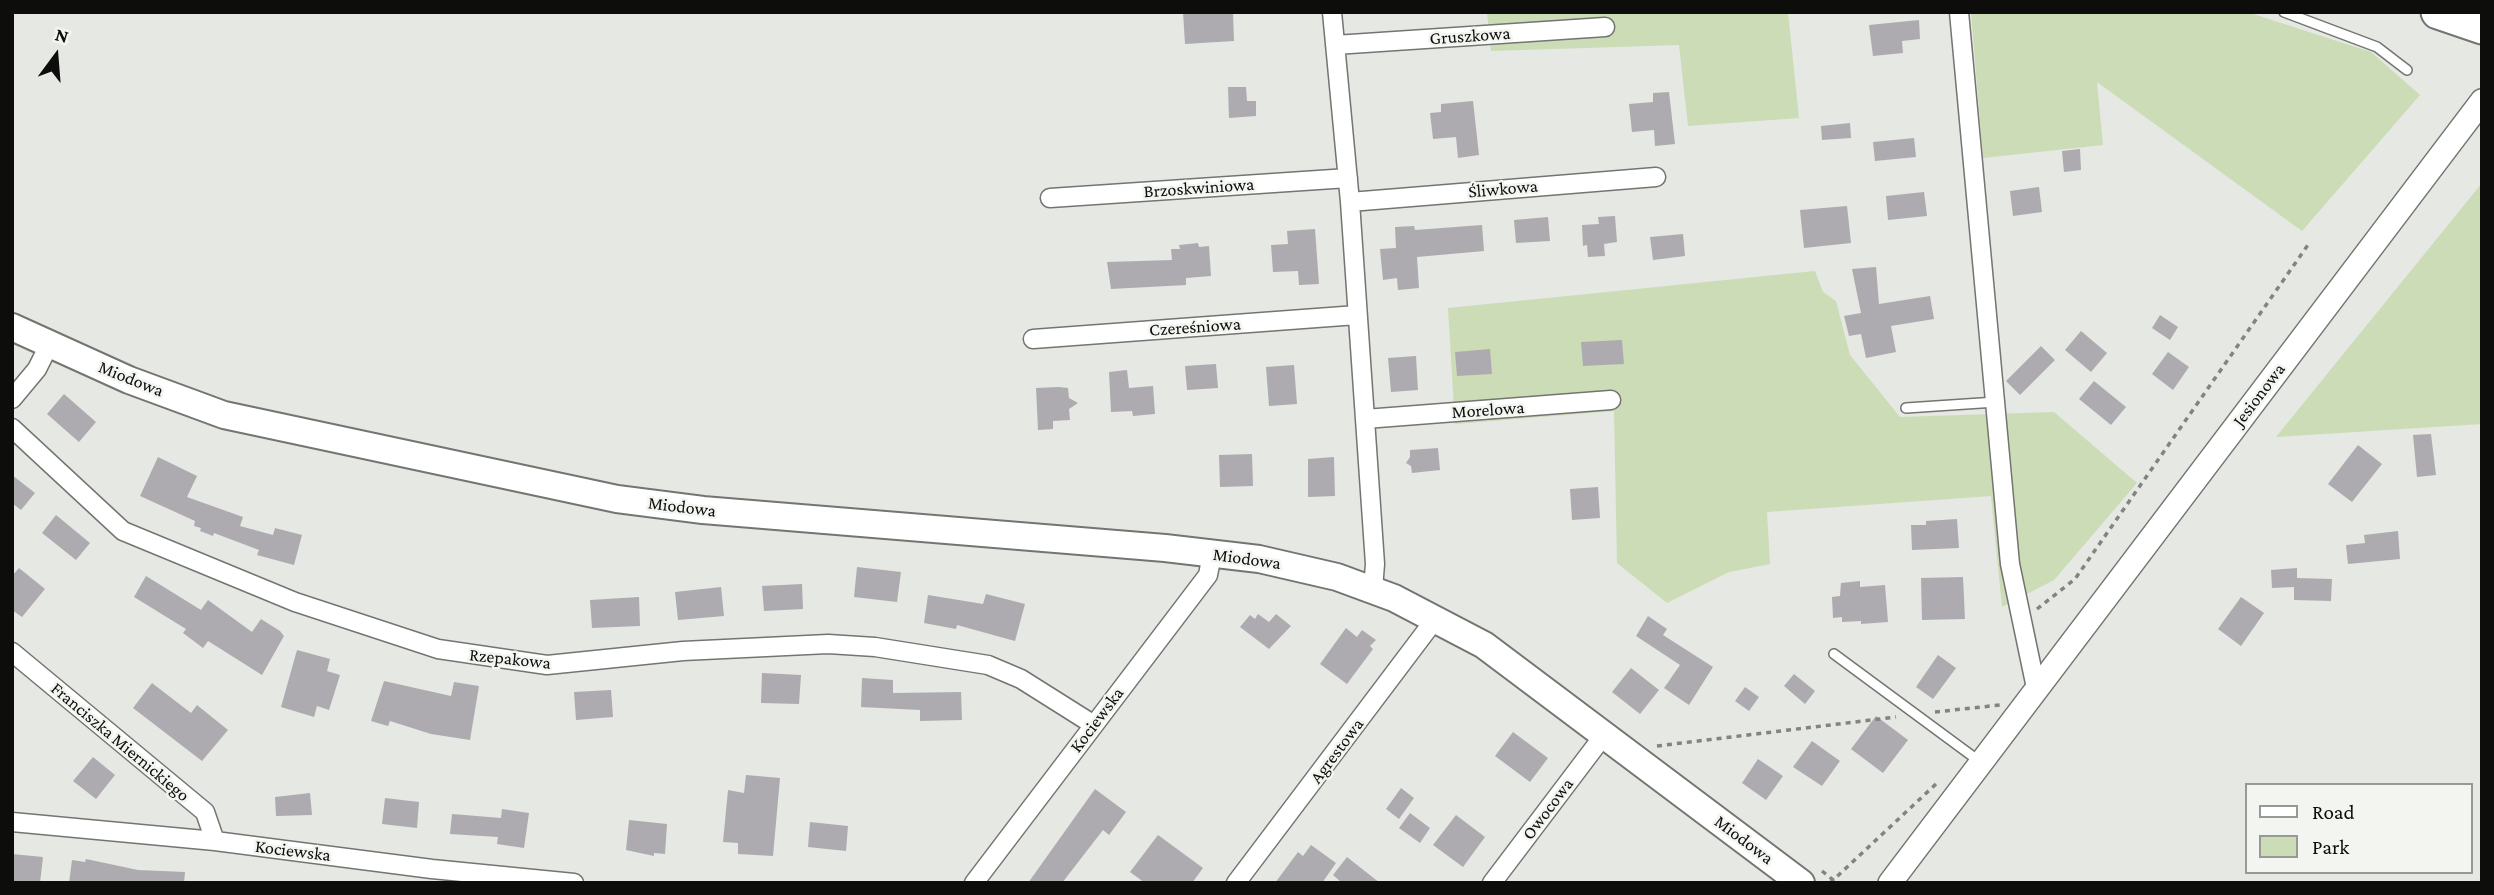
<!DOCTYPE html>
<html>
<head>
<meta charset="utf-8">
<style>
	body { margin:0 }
	#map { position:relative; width:2494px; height:895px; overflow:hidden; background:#e5e8e3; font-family:"Crimson Pro",serif }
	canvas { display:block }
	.frame { position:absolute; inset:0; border:14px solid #0d0e0c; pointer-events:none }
	.legend { position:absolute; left:2245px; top:783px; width:228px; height:91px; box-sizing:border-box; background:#f3f5f0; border:2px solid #979995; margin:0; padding:9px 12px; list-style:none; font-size:21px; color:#0d0e0c }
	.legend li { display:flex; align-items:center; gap:14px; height:35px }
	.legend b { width:35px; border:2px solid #979995 }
	.north { position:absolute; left:21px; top:21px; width:70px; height:70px; -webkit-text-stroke:5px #f3f5f0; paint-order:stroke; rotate:16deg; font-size:19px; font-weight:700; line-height:28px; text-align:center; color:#0d0e0c }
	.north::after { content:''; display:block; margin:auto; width:24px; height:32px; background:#0d0e0c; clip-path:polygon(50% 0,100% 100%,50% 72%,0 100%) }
</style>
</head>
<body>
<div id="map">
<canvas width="2494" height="895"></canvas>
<div class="frame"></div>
<ul class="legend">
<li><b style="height:9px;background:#fff"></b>Road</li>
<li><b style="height:19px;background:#cbdcb7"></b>Park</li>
</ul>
<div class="north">N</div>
</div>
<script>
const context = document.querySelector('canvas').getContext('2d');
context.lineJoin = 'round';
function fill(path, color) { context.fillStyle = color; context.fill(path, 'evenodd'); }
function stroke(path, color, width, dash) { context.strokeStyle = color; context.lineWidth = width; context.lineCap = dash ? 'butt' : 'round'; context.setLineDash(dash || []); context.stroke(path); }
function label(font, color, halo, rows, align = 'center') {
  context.font = font + ' "Crimson Pro",serif'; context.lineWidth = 5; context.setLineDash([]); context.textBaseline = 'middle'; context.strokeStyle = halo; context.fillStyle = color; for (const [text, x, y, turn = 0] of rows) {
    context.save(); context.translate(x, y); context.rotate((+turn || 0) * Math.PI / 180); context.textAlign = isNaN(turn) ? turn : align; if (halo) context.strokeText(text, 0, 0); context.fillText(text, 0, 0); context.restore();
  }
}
const green = new Path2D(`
	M1487,12H1788L1799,118L1688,126L1679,45L1491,51Z
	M1971,12H2247L2371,52L2420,95L2302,231L2097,82L2103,145L1983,158Z
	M2482,183V424L2276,437Z
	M1815,271L1823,292L1836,301L1850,355L1900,417L2054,412L2137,483L2054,580L2002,607L1991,496L1767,512L1770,564L1729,572L1667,603L1617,563L1614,411L1455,424L1448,308Z`);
const building = new Path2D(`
	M1183,12H1233L1234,41L1185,44Z
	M1919,20L1920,39L1902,41L1903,53L1873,56L1869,25Z
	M1228,87H1246L1247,101H1256V116L1229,118Z
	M1669,92L1675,144L1655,146L1654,130L1632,132L1629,104L1653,102V93Z
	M1473,101L1479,155L1458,158L1456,137L1433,139L1430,113L1441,112V104Z
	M1850,123L1851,138L1822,140L1821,126Z
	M1914,138L1916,157L1875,161L1873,142Z
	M2080,149L2081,170L2064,172L2062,151Z
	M2039,187L2042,212L2013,216L2010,191Z
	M1924,192L1927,216L1888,220L1886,196Z
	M1847,206L1851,243L1804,248L1800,210Z
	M1615,216L1617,242L1604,244L1605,256L1588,257L1587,245L1583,246L1582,225L1599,224L1598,217Z
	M1548,217L1550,241L1516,243L1514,220Z
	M1482,225L1484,251L1417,257L1419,288L1398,290L1397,278L1383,280L1380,249L1396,248L1395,227L1414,226L1415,230Z
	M1315,229L1319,284L1299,285L1298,271L1273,272L1271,245L1288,244L1287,231Z
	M1683,234L1685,256L1653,260L1650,237Z
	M1198,243L1199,247L1209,246L1211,276L1186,278V285L1111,289L1107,262L1172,260L1171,249H1180L1179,245Z
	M1876,267L1879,304L1930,296L1934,319L1891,326L1896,352L1866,358L1861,334L1849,336L1844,316L1861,313L1852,269Z
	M2160,315L2178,327L2170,340L2152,328Z
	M2081,331L2107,353L2091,372L2065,350Z
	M1622,340L1624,364L1583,366L1581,342Z
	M2041,346L2055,360L2020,395L2006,381Z
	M1490,349L1492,374L1457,376L1455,352Z
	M2168,352L2189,367L2173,390L2152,374Z
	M1416,356L1418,390L1391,392L1388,358Z
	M1216,364L1218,388L1187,390L1185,366Z
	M1294,365L1297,404L1269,406L1266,367Z
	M1127,370L1129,388L1153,386L1155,414L1133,416L1132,411L1111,412L1109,372Z
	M2094,381L2126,407L2111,425L2079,399Z
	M1059,387L1068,388L1069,398L1078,403L1069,409L1070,420L1053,421V429L1038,430L1036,388Z
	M64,394L96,422L79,442L47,414Z
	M2431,434L2436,475L2417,477L2413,435Z
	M2358,445L2382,464L2352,502L2328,484Z
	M1438,448L1440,470L1412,473L1411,466L1406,463L1410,457V450Z
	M1252,454L1253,486L1220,487L1219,455Z
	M158,457L197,476L187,497L243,517L240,526L273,535L275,528L302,535L294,565L257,555L259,550L214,533L213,536L200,531L201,528L194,526L195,521L140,496Z
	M1334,457L1335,496L1308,497V459Z
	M12,475L35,493L21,510L12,503Z
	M1598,487L1600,518L1572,520L1570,489Z
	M56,515L90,543L76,560L42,533Z
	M1957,519L1959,548L1912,550L1911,525H1926V521Z
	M2398,531L2400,559L2348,564L2346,545L2365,543L2364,535Z
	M857,567L901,572L897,602L854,597Z
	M19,568L45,589L22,617L12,610V576Z
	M2297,568V578L2332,579L2331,601L2294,600V587L2272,588L2271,570Z
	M146,576L201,610L208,600L252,632L261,619L280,631L284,636L262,675L208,641L203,648L183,633L186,629L134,597Z
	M1963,577L1965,619L1922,620L1921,578Z
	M1860,581V587L1885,585L1888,622L1861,624V621L1842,622V617L1833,618L1832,597L1840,596L1841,583Z
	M802,584L803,609L764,611L762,586Z
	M721,587L724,616L678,620L675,592Z
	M986,594L1025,604L1015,641L957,625L956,629L924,623L928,595L983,604Z
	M639,597L640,626L592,628L590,600Z
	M2241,597L2264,613L2241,646L2218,629Z
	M1258,614L1269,622L1276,614L1291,626L1269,649L1240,627L1250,615L1255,619Z
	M1648,616L1667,629L1663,635L1713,667L1689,705L1664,688L1680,665L1636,636Z
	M1346,628L1357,637L1362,630L1376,640L1370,646L1373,649L1347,684L1320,664Z
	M297,650L330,659L327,671L340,675L329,710L317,706L314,717L281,707Z
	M1938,655L1956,668L1933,699L1916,687Z
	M1631,668L1659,690L1640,714L1612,692Z
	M762,673L801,675L799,704L761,703Z
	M1794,674L1815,691L1805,704L1784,686Z
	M862,678L893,680V693L961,692L962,720L920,721V710L861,707Z
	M384,681L451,696L454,682L479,686L470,740L431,734L390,721L388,726L371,721Z
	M152,683L191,713L197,705L228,730L202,761L133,708Z
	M1745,687L1759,697L1749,711L1735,701Z
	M611,690L613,717L576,720L574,692Z
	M1876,716L1908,740L1883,773L1851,749Z
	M1513,732L1548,758L1530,782L1495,756Z
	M1812,741L1840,761L1822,786L1793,767Z
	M93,757L115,775L96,799L73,781Z
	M1758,759L1783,776L1766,800L1742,783Z
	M746,775L780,778L773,856L738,854V843L723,842L728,790L744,793Z
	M1401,788L1414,798L1399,819L1386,809Z
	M1095,789L1126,812L1109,835L1103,830L1062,883H1028Z
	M310,793L312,815L276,816L275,797Z
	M385,798L419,802L417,828L382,824Z
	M502,809L529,813L524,848L497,844L498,837L450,834L452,814L501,818Z
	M1410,813L1430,828L1420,843L1399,828Z
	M1456,815L1485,837L1463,867L1433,845Z
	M629,820L667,824L665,854L654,853V856L626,850Z
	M810,822L848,826L846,851L808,847Z
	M1158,835L1203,868L1192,883H1145L1130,872Z
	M1311,845L1336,863L1322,883H1275L1298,852L1303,856Z
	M12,854L43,857L40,883H12Z
	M1347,857L1380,883H1342L1333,875Z
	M86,859L138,870L185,872L184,883H69L72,860L85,862Z`);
const path = new Path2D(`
	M2037,609L2075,579L2310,242
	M1935,712L2000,705
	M1657,746L1896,717
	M1822,871L1837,883
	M1830,883L1936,784`);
const service = new Path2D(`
	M2284,12L2377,47L2407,70
	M1906,408L1996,402
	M1834,654L1979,761`);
const minor = new Path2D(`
	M1332,12L1350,202L1375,564L1373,589
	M1959,12L2010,564L2036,688
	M1335,45L1605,27
	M1050,198L1348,178
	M1350,202L1656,177
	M1033,339L1357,315
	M12,399L37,369L49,345
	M1365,419L1611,400
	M12,428L123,531L295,602L438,649L547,665L683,651L828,644L875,647L988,665L1021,679L1094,725
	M12,652L205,812L215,841
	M12,822L215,841L432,869L574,883
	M974,883L1208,575L1212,554
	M1236,883L1436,618
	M1492,883L1604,735`);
const tertiary = new Path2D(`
	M1890,883L2482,101`);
const secondary = new Path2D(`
	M12,327L129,380L224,415L617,499L703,510L1165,548L1259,559L1337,577L1394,598L1484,645L1801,883`);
const motorway = new Path2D(`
	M2438,12L2482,27`);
const streetNames = [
	["Gruszkowa",1470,36,-4],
	["Brzoskwiniowa",1199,188,-4],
	["Śliwkowa",1503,189,-5],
	["Czereśniowa",1195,327,-4],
	["Miodowa",131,379,22],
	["Jesionowa",2259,395,-53],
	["Morelowa",1488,410,-4],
	["Miodowa",682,507,7],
	["Miodowa",1247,559,8],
	["Rzepakowa",510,659,6],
	["Kociewska",1097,720,-53],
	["Franciszka Miernickiego",120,742,40],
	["Agrestowa",1337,751,-53],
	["Owocowa",1548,809,-53],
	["Miodowa",1744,840,37],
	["Kociewska",293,851,7]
];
fill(green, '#cbdcb7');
fill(building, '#aeabb0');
stroke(service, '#737571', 12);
stroke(minor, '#737571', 21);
stroke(tertiary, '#737571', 26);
stroke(secondary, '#737571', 30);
stroke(motorway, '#737571', 37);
stroke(path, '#828481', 3.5, [5, 5]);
stroke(service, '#fff', 9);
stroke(minor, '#fff', 18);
stroke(tertiary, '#fff', 23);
stroke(secondary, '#fff', 26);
stroke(motorway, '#fff', 33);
label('18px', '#0d0e0c', '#f3f5f0', streetNames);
</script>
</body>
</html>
